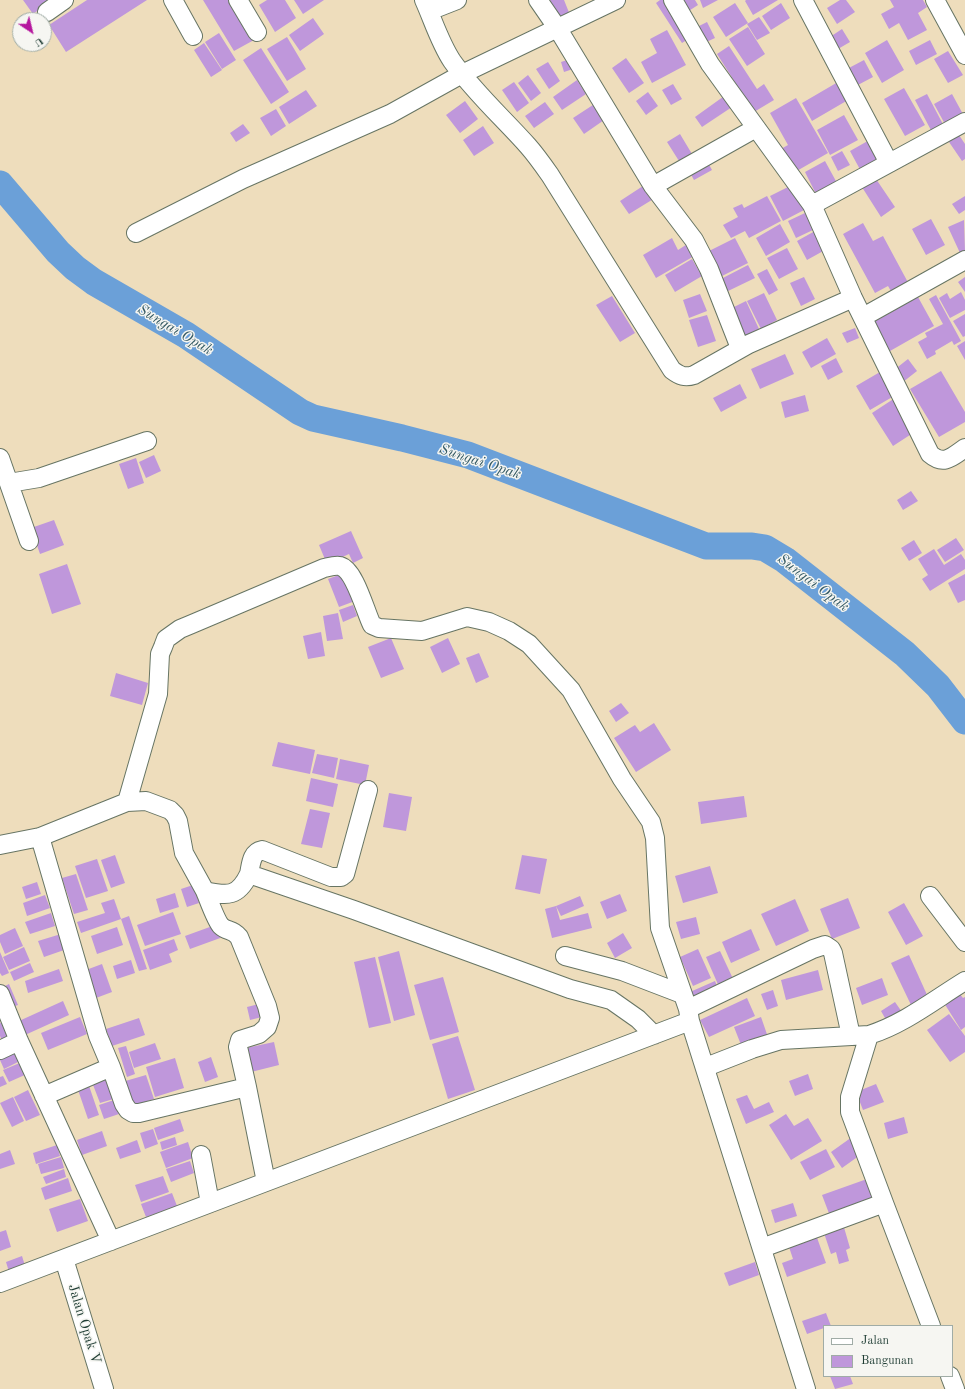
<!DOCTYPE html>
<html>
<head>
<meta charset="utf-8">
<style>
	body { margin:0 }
	#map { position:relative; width:965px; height:1389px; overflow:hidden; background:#eeddbc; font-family:"Old Standard TT",serif }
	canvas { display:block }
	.legend { position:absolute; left:823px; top:1325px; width:130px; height:52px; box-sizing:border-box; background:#f6f6f2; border:1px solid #a0aca6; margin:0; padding:5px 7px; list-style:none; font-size:12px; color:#1f3d34 }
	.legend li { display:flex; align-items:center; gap:8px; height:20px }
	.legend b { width:20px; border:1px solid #a0aca6 }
	.north { position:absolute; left:12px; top:12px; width:40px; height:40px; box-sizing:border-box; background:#f6f6f2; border:1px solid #a0aca6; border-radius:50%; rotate:145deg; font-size:11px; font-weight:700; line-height:16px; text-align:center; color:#1f3d34 }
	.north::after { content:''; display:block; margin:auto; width:14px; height:18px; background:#b5179e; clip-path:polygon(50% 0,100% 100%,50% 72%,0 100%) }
</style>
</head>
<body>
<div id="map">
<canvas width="965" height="1389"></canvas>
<ul class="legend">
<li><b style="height:5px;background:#fff"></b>Jalan</li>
<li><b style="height:11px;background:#bf97db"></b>Bangunan</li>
</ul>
<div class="north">U</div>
</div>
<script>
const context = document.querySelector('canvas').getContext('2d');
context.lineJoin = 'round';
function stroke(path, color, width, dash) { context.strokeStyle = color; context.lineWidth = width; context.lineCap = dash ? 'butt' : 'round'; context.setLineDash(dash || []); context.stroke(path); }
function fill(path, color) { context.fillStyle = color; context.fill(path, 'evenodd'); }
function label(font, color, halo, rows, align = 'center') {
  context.font = font + ' "Old Standard TT",serif'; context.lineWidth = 3; context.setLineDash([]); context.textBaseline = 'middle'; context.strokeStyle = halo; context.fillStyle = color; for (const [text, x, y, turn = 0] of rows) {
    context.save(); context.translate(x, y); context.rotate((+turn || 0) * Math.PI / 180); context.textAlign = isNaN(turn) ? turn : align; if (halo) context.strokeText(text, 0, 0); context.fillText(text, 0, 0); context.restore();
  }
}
const river = new Path2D(`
	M0,184L58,252L75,268L94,282L186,335L300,412L313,418L402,438L468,455L706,546H752L765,548L785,560L905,654L938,686L965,721`);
const building = new Path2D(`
	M23,0H52L33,14Z
	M87,0H147L66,52L49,25Z
	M203,0H230L254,40L234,51Z
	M267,0H285L296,18L275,32L259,5Z
	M294,0H324L303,14Z
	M550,0H564L570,15L559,19Z
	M660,0H669L693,36L682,43L656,3Z
	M676,0H695L698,5L684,14Z
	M700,0H718L703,8Z
	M746,0H778L753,15L745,1Z
	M840,0H846L855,12L837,24L827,8Z
	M890,0H923L927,7L918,13L927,30L908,40L899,23L889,29L881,14L894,7Z
	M735,3L748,23L726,37L713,17Z
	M781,3L790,18L771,30L762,16Z
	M759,17L770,33L757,40L747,24Z
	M313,18L324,34L300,51L289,35Z
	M707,22L715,38L702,44L695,28Z
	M748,27L765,54L747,66L729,39Z
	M842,29L850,42L838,49L830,37Z
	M667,30L686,65L652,83L641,62L657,53L650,39Z
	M219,33L236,60L222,69L205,42Z
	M287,37L306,69L287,81L267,49Z
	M887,40L904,70L882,83L865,53Z
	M930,40L937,54L916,65L909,51Z
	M204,43L222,70L211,77L194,50Z
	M729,46L757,89L764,84L774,100L754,112L717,54Z
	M261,48L289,92L271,104L243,60Z
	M948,51L963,75L948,83L934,59Z
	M626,58L644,83L629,93L612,68Z
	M570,59L573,69L564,72L561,62Z
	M864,60L873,77L856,86L847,69Z
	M548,62L560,81L549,89L536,69Z
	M528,75L541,93L531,101L518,83Z
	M577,80L586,94L562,110L553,97Z
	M514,82L529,103L517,112L502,90Z
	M838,82L848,100L812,121L802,103Z
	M673,84L682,99L671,105L662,90Z
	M904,88L925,125L905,136L884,99Z
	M306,90L317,106L289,124L279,107Z
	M648,92L658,106L646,115L636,101Z
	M727,94L735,105L702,127L695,117Z
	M927,94L945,128L933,134L915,100Z
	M952,94L964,116L946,126L934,104Z
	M796,98L828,153L795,172L781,149L788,145L770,113Z
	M465,101L478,119L460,133L446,115Z
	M545,102L554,114L534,128L525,116Z
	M596,103L607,118L584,134L573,118Z
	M276,109L286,126L271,136L260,118Z
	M844,115L858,140L830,155L817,130Z
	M243,124L250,133L236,142L230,133Z
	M483,126L494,143L474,156L463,140Z
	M680,134L692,154L679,161L667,142Z
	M959,135L965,144V159L962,161L949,142Z
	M873,138L887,163L863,175L850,151Z
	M842,151L850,165L838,171L831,157Z
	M707,161L712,170L694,180L689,171Z
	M825,161L837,183L816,194L805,172Z
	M874,176L895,207L881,217L860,184Z
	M646,184L655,198L629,214L620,201Z
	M794,184L806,209L783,221L770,196Z
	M767,196L781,221L749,238L745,231L731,238L723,225L738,217L733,208L742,204L744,208Z
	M965,196V210L959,214L952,204Z
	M805,213L813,230L796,238L788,221Z
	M931,219L945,245L926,255L912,229Z
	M964,220L965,251L960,253L948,227Z
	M863,223L873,241L883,236L911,288L895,298L888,286L875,293L843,234Z
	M780,224L790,242L766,256L756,238Z
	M815,231L825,250L807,260L797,241Z
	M672,238L678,250L689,243L696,255L656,278L643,255Z
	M735,238L748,263L722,276L709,251Z
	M787,248L798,269L779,279L767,258Z
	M692,259L702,276L675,292L665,275Z
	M748,265L755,278L726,292L719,280Z
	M767,269L778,290L769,295L757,274Z
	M804,277L815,299L801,306L790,283Z
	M965,277V292L958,282Z
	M961,292L965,300V310L950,318L939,298L947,293L950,299Z
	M764,293L777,320L761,329L747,301Z
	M700,294L707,311L689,318L683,300Z
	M936,295L961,341L954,345L952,341L935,351L936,354L927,359L918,342L927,337L925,333L943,324L929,299Z
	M612,296L635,333L620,342L596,305Z
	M918,297L934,326L890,351L874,322Z
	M746,301L759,329L742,338L728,310Z
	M965,314V336L963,337L953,321Z
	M707,315L716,341L698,347L689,320Z
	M855,328L859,338L847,343L842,333Z
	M827,338L836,354L811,368L802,352Z
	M965,341V360L957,346Z
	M785,354L794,374L760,389L751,369Z
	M836,358L843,372L828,380L821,366Z
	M908,359L917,371L903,382L894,370Z
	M941,371L965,412V422L939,437L910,389Z
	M880,372L894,396L870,410L856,386Z
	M740,384L747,398L721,412L713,398Z
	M805,395L809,411L785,418L781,402Z
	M898,396L903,405L897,409L913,433L893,446L872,413Z
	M154,455L161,471L146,478L139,462Z
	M136,458L144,483L128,489L119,464Z
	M911,491L918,501L903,510L897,500Z
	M54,520L64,545L40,554L31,528Z
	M351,531L363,558L353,563L349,554L327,564L319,545Z
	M956,538L964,550L945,562L937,550Z
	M914,540L922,553L909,561L901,548Z
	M934,549L944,565L961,554L965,560V569L930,591L922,579L928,575L918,559Z
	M67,564L81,604L52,614L39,574Z
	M344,573L355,601L339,607L328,579Z
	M965,574V600L958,603L948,583Z
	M353,605L357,616L343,622L339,610Z
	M338,613L343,639L327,641L323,616Z
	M321,632L325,656L308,659L303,636Z
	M391,638L404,669L381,678L368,647Z
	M448,638L460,664L442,673L430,647Z
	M479,653L489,677L476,683L466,658Z
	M116,673L148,683L142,705L110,696Z
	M621,703L629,713L616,722L609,711Z
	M654,723L671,750L636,772L614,738L635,725L640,732Z
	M278,742L315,750L310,774L272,766Z
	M317,754L338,758L334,778L312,773Z
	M340,759L369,765L365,785L336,779Z
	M311,778L338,784L333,807L306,801Z
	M389,793L412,797L406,831L383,827Z
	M744,796L747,817L701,824L698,802Z
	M310,809L330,813L322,848L301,844Z
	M115,855L125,883L111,888L101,860Z
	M522,855L547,859L540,894L515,889Z
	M97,859L108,891L86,898L75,866Z
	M710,866L718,893L683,903L675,876Z
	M76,874L88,910L74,914L62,878Z
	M37,882L41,894L26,899L22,887Z
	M193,885L199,903L187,907L181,889Z
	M175,893L179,907L160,913L156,899Z
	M620,894L627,911L607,919L600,902Z
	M45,895L50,908L27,916L23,903Z
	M580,896L584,906L561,916L556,906Z
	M848,898L860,928L832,939L820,909Z
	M114,899L121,919L81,933L77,922L105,913L101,903Z
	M795,899L809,931L776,946L761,914Z
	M904,903L923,936L906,945L888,912Z
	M556,906L560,920L588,913L592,928L552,938L545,909Z
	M173,912L181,934L145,946L137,925Z
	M51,913L55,926L30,934L25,922Z
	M129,916L147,969L139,971L121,919Z
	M696,917L700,934L681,939L676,922Z
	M218,924L223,937L190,949L185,936Z
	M117,927L123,945L97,954L91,936Z
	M15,928L23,946L5,954L0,942V935Z
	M751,929L760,950L731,963L722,942Z
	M623,933L632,948L615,958L607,943Z
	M61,934L67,949L44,957L38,941Z
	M174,939L178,950L169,954L172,962L150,970L143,950Z
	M24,947L30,961L9,970L3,957Z
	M698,949L711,978L693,986L680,957Z
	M399,951L415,1015L394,1021L378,957Z
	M720,951L735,983L720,989L706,957Z
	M0,952L9,973L2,976L0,973Z
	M909,955L928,997L911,1005L891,963Z
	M375,957L391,1023L369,1028L354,962Z
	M131,960L135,973L117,979L113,966Z
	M30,963L34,972L14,981L10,972Z
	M102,964L112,992L96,998L86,970Z
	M59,969L63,981L28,993L25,981Z
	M818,970L823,990L786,1000L781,980Z
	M443,977L459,1032L430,1040L414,985Z
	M882,978L888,995L862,1005L856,988Z
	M715,981L719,991L694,1001L690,992Z
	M9,984L18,1005L12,1007L3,987Z
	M773,990L778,1006L767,1010L761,994Z
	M959,993L963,998L965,997V1027L961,1030L944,1003Z
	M747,998L755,1016L709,1037L700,1020Z
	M63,1001L69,1015L25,1035L19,1021Z
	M895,1002L904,1015L889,1025L881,1011Z
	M263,1003L266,1016L250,1020L247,1007Z
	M949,1014L965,1036V1052L950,1062L927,1030Z
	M80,1017L87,1034L48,1050L41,1033Z
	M761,1017L769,1040L743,1050L734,1027Z
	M139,1018L145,1035L112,1046L106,1029Z
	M5,1021L14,1041L4,1045L0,1036V1023Z
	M458,1036L475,1090L448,1099L432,1044Z
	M274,1042L279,1065L251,1072L246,1048Z
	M155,1043L161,1059L134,1068L129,1052Z
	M126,1046L135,1074L127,1077L118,1048Z
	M15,1049L20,1061L4,1069L0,1060V1056Z
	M211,1057L218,1077L205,1082L198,1062Z
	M175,1058L184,1088L155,1097L146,1067Z
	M22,1062L27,1074L9,1082L3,1070Z
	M107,1071L117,1098L100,1103L90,1077Z
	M808,1074L813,1089L795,1096L789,1081Z
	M146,1075L154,1099L130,1107L122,1082Z
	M3,1076L7,1084L0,1087V1077Z
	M87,1080L99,1115L88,1119L76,1084Z
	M876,1084L884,1102L863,1110L856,1092Z
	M28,1090L40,1115L26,1121L14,1097Z
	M747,1095L754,1109L769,1102L774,1112L746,1124L736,1099Z
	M13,1097L24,1121L12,1127L0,1103Z
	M117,1099L122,1113L104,1119L99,1105Z
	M786,1114L794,1126L808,1118L822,1141L791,1160L769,1125Z
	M904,1117L908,1133L888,1139L884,1123Z
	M180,1119L184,1131L158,1140L154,1128Z
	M153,1129L158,1144L145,1149L140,1133Z
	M102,1131L107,1146L82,1155L77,1140Z
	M175,1137L177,1145L162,1150L160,1142Z
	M852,1137L863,1153L842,1168L831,1152Z
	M137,1140L141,1152L120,1159L116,1148Z
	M188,1142L193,1158L166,1168L160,1152Z
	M57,1145L60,1156L36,1164L33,1153Z
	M826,1149L835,1167L810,1180L800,1162Z
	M10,1150L15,1164L0,1169V1154Z
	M61,1157L64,1168L41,1174L38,1164Z
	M190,1161L194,1173L171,1182L166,1169Z
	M64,1169L66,1177L46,1184L43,1177Z
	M163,1176L169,1192L141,1202L135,1185Z
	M68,1178L72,1191L45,1200L41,1188Z
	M867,1179L875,1201L830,1216L822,1195Z
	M172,1193L177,1206L146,1217L141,1204Z
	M80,1199L88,1221L57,1232L49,1209Z
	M793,1203L797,1216L775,1223L771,1210Z
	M843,1224L850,1248L846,1250L849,1261L839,1264L836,1252L831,1254L823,1230Z
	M6,1230L11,1247L0,1251V1232Z
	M815,1232L826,1263L787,1277L782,1263L793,1259L788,1244Z
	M22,1256L26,1269L10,1275L6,1262Z
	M755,1262L759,1275L729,1286L724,1273Z
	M826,1313L831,1326H824V1328L807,1334L802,1321Z
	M830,1376H850L853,1384L835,1389Z`);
const minor = new Path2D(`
	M173,0L193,36
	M238,0L257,32
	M424,0C433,20 440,43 452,61C474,92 503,118 528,146C536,155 543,165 550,175L672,370C680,376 685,378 694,375L749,344L853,298
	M538,0L558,29L653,186L694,240L709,269L740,348
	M673,0L710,64L812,205L853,298L930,454C944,466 952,457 965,448
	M803,0L889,163
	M935,0L965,55
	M429,11L457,0
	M47,12L64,0
	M653,186L756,128
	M812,205L965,122
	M136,233L243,179L390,114L462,74L616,0
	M863,317L965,260
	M0,458L29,541
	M9,483L39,478L147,441
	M127,802L158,694L160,654L163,647L166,639L180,629L192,624L324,568C329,567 335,565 340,566C355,570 365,611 372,625L379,628L422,631L467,617L489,622L509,631L529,644L571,690L622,779L651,822L655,838L660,928L688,1009L690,1021L806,1389
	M40,837L98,1036L111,1067L124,1104L128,1110L133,1113H139L247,1087L266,1182
	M0,845L40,837L127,802L146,801L170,810L175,815L178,821L184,853L205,891C228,896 238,897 249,874L354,910L570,989L611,1000L638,1019L654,1035
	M249,874C251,865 251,852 262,850L331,877H341L345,874L368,790
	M205,891C208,898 216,921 221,926C227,932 232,928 239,937L267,1006L270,1018L267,1027L259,1034L240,1040L238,1047L247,1087
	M930,896L965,942
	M565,956L622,971L682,994
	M0,994L19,1041L111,1241
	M688,1009L813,949L825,945L831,949L833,953L851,1036
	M869,1035L850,1097V1112L884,1203
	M0,1050L19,1041
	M706,1067L752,1049L781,1040L869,1035C904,1024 934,1000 965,981
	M44,1096L111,1067
	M201,1155L210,1203
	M762,1248L884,1203L931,1326
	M64,1259L104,1389
	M0,1283L690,1021
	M950,1376L955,1389`);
const streetNames = [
	["Jalan Opak V",84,1324,73]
];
const waterNames = [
	["Sungai Opak",175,330,31],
	["Sungai Opak",480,462,18],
	["Sungai Opak",813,583,37]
];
stroke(river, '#6ba0d8', 27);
fill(building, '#bf97db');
stroke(minor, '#677564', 20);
stroke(minor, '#fff', 18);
label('14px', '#1f3d34', '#f6f6f2', streetNames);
label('italic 15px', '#365b65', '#f6f6f2', waterNames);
</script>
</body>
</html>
